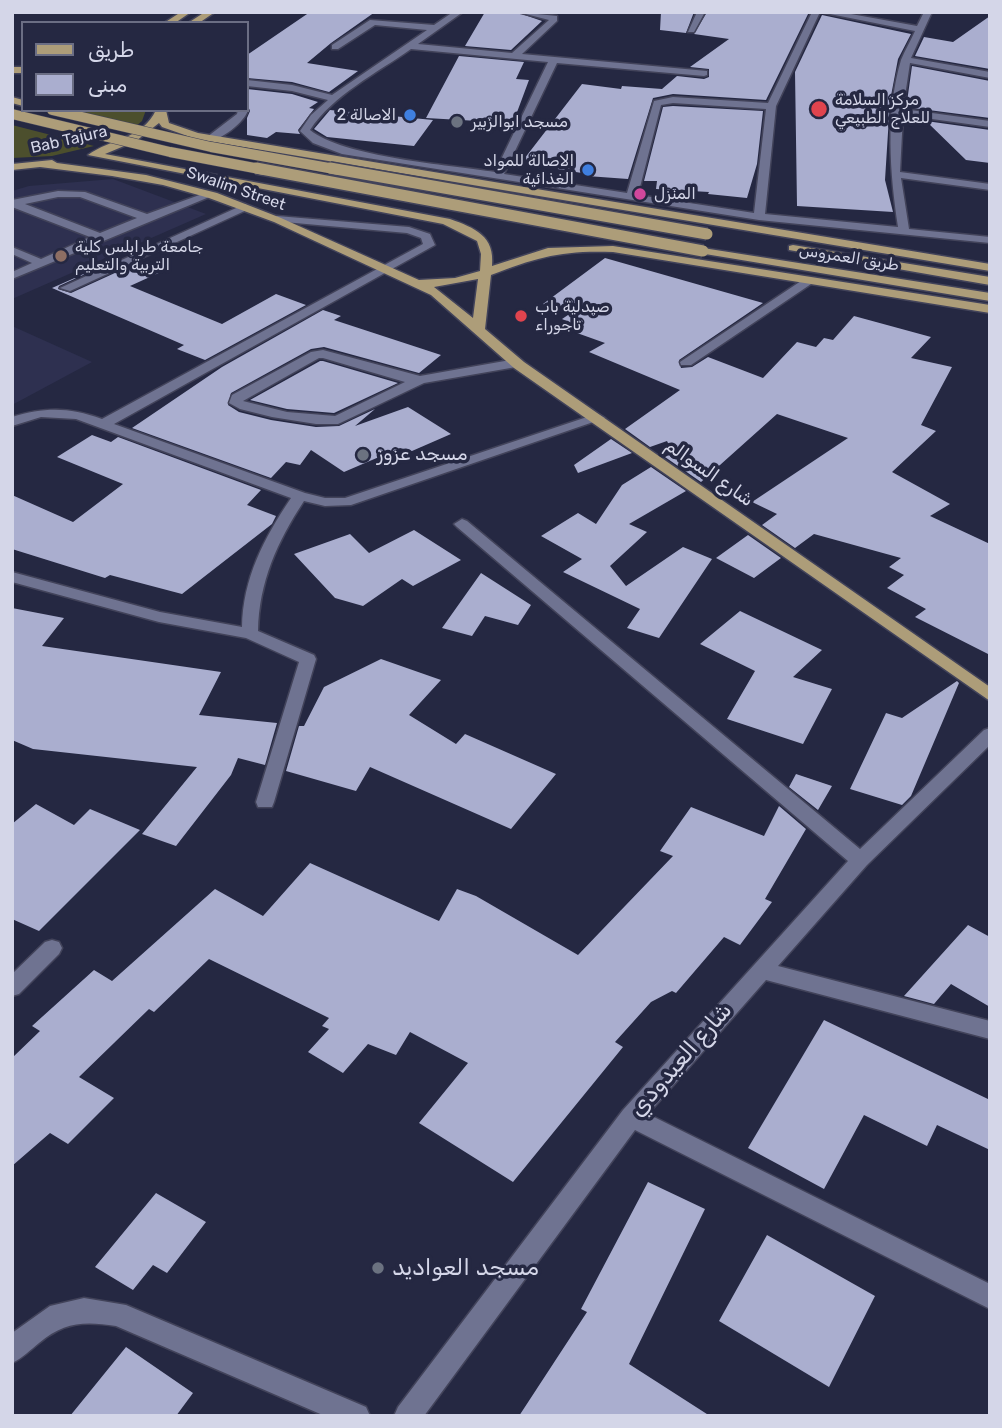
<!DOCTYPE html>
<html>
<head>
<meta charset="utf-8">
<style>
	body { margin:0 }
	#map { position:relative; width:1002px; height:1428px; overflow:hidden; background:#252842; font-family:Rubik,Vazirmatn,sans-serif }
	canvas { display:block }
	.frame { position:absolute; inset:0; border:14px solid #d4d6e8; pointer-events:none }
	.legend { position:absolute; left:21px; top:21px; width:228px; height:91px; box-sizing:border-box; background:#252842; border:2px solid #6b6e84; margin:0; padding:9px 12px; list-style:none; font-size:21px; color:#d4d6e8 }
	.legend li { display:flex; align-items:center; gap:14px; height:35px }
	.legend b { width:35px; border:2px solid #6b6e84 }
</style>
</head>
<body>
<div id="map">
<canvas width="1002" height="1428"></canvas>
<div class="frame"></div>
<ul class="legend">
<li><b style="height:9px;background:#ad9d79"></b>طريق</li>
<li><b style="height:19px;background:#aaaecf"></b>مبنى</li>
</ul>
</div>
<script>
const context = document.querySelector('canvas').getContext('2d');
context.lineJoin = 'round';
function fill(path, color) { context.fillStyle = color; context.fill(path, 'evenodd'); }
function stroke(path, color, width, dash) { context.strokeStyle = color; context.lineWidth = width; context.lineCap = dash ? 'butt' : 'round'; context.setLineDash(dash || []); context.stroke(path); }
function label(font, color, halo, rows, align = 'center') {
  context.font = font + ' Rubik,Vazirmatn,sans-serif'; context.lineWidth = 7; context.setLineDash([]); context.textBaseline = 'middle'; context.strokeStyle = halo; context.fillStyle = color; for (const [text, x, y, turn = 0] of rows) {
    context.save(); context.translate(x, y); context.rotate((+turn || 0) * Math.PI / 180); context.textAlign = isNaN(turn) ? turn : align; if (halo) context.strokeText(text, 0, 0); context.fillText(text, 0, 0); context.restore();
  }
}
const built = new Path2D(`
	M113,179L206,214L12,299V191L29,186Z
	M12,326L92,362L12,405Z`);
const green = new Path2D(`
	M71,110H146L142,121L135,127Z
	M12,125L94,146L52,156L12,158Z`);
const building = new Path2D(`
	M310,12H375L331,43L307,63L358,71L329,92L292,82L247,78V55Z
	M485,12H516L542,21L511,50L465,46Z
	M661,12H694L686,33L660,30Z
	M707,12H809L766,100L673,94L653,98L628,179L587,176L588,174L521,163L582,84L621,89L622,86L662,89L677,76L704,79L709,77V69L690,67L729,39L694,34Z
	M822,15L911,34L898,59L890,101L885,180L893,212L797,206L795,72Z
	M990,16V69L915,56L924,37L953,42Z
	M459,56L524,62L516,79L529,80L513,123L426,118Z
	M912,66L990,81V118L913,108L907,102Z
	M247,89L292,94L318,102L309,108L314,109L298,130L300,134L276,132L267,138L247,135V118L250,111L247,105Z
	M673,106L763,111L757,164L747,198L708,194L709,192L656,189L657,181H644L663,107Z
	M330,110L433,120L414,146L327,137L314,129Z
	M926,121L990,130V163L966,160Z
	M122,257L59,286L58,289L71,293L139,262L163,271L130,286L222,324L276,294L306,305L205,360L177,349L184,345L52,288Z
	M605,258L763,303L679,360L681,368L692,367L708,357L763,378L797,342L816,347L824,338L833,340L854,316L931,337L911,358L952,367L921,425L936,431L892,472L950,504L930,516L990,544V655L915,617L926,609L887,588L904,575L889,567L901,558L814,534L795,548L762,525L777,514L752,502L848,438L777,414L701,482L665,457L673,453L667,441L650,447L625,429L680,390L589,352L605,343L563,328L571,323L562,319L571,313L543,304Z
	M323,310L341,316L334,320L441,355L419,373L324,347L311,349L231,393L228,405L239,412L271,420L316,427L339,426L375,409L355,426L408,407L451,434L412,451L400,448L344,472L311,450L300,465L286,462L271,478L132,428L222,367Z
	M320,361H323L398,383L334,413L287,409L250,400Z
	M92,435L111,442L118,437L261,490L247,505L276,516L272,524L182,594L110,575L105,578L12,549V495L73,522L123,484L57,457Z
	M611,439L632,453L578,473L574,465Z
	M651,467L686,491L629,524L647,532L610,566L626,586L683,547L712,559L659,638L627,628L640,609L563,572L582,559L541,536L578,513L596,524L622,485Z
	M414,530L461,560L413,586L402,579L363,606L335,598L294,554L350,534L369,553Z
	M748,535L781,558L754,578L716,558Z
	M481,573L531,605L518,625L485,616L472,636L442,628Z
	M12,608L64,618L42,646L221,672L199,715L277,723L265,765L238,758L231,775L176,846L142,834L197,767L33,749L12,740Z
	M740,611L822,650L793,677L832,689L803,744L727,719L755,671L700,644Z
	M381,659L441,680L409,715L456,744L465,734L556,774L511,829L370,767L356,791L286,771L299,726H304L324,687Z
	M957,681L959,683L911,796L902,805L850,789L886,713L902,718Z
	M796,774L832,786L818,810L789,787Z
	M36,804L74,825L90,809L140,830L39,931L12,919V824Z
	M779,806L806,829L765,899L772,902L740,945L724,937L676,993L672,991L651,1002L615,1042L623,1047L513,1182L419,1123L468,1063L410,1032L396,1055L368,1044L343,1073L308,1052L329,1029L322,1026L329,1018L209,959L154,1012L149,1009L79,1077L114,1098L68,1144L50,1133L12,1166V1058L40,1031L32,1026L94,970L112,981L215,889L263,916L310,863L439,921L457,889L476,896L578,955L673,856L660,851L691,807L764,836Z
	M968,925L990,937V1007L951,984L934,1004L904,996Z
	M824,1020L990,1100V1150L937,1125L927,1146L864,1115L824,1189L748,1148Z
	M648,1182L705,1209L629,1364L710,1416H519L587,1312L581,1309Z
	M156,1193L206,1222L167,1273L153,1265L133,1290L95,1267Z
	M767,1235L875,1296L829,1387L719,1321Z
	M126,1347L193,1393L176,1416H70Z`);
const minor = new Path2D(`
	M453,12H463L418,44L512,53L549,20L518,12L557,16V21L522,54L707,71V75L704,76L557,63L504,174L627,193L654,101L673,97L768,103L812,12H840L917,26L924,12H932L911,58L990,72V78L910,63L903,109L990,121V127L903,115L900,172L990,184V190L901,178L909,229L990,237V243L759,220L342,154L313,143L300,131L311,115L328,100L292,91L247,86V80L292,85L332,95L427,30L375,25L338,49H332V45L370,20L434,25ZM820,12L915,31C911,40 905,50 901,60C885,114 890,173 898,227L765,214L776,106ZM411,49L548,62L495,172C449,165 343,157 310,130C333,95 377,73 411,49ZM673,103L766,109L754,213L638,195L661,105Z
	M697,12H705L694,32H688Z
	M247,108L248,110C245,122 219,142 207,141V137L237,114L238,110Z
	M58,191L85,192L147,214L205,193L214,195L12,279V272L32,263L12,254V247L41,259L90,237L12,207V200ZM58,197H80L137,218L100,233L25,204Z
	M245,204L250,207L249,209L70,291L60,288Z
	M277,216L409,227L430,234L435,245L114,424L305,493L325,498H345L593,415L598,414L605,418L351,505L325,506L304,501C277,542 259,582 258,631L314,655L316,659L274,802L272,807H258L256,802L299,662L246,638L159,622L12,582V572L160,612L242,627C243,578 264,538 291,498L76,419L41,417L12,426V417C45,407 69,407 102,419L423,244L421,238L407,233L273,221L271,219Z
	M804,279L814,282L691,365H681L680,362Z
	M323,350L420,376L516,359L522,363L516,367L424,383L338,424H316L272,417L240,409L229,403L232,395L311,352ZM319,358H323L405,382L335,416L287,412L243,401Z
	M462,519L467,521L860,849L984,730L990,728V745L867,865L778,966L990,1021V1039L766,980L648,1114L990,1284V1309L635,1130L424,1416H394L398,1407L623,1110L848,861L457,527L454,524Z
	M52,940L59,942L62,948L59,954L19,994L12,996V974L45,942Z
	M84,1298L126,1305L366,1407L370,1416H325L116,1326C84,1321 64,1322 39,1343C30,1350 23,1358 12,1363V1333L50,1306Z`);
const major = new Path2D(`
	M181,12H191L175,23H164Z
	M205,12H215L199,23H188Z
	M12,67H23V73H12Z
	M12,97L23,100V106L12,103Z
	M156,110H166L169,123L198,133L990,264V271L196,139L162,127L159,123L136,141L105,154L450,219C475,228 495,236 492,266L548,248L613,246L990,305V313L613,252C563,250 537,257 491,275L485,329L524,362L990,687V701L514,368L431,295L274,222L209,198L163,185L112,176L40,167L12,170V164L52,160L57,163L146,175L217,193L281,218L419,280L455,278L480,271L481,254L477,241L443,224L88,155C111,138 142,140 156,110ZM478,279L473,318L434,287Z
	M793,245L990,277V285L789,250V246Z
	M703,248L990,293V301L699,253V249Z`);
const majorBridgeFar1 = new Path2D(`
	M52,110L211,147L340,170
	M12,114L170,152L265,170`);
const majorBridge = new Path2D(`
	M256,168L703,251
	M330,168L707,234`);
const markers = [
	[819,109,9,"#e0444e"],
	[410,115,7,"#3f7fe0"],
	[457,122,7,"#6b7280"],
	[588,170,7,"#3f7fe0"],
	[640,194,7,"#d1479c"],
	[61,256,7,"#8d6e63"],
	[521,316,7,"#e0444e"],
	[363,455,7,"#6b7280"],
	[378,1268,7,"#6b7280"]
];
const farPoinames = [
	["مركز السلامة",835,100],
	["للعلاج الطبيعي",835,118],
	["الاصالة 2",396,115,"right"],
	["مسجد ابوالزبير",471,122],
	["الاصالة للمواد",574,161,"right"],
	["الغذائية",574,179,"right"],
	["المنزل",654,194],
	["جامعة طرابلس كلية",75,247],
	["التربية والتعليم",75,265],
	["صيدلية باب",535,307],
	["تاجوراء",535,325]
];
const farStreetnames = [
	["Bab Tajura",69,140,-13],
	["Swalim Street",236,189,19],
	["طريق العمروس",849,258,9]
];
const poiNames = [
	["مسجد عزوز",377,455]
];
const streetNames = [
	["شارع السوالم",709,473,35]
];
const nearStreetnames = [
	["شارع العيدودي",681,1060,-49]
];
const nearPoinames = [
	["مسجد العواديد",392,1268]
];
fill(built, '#2e3050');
fill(green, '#4c4f2d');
fill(building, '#aaaecf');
stroke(minor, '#42435a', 3);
stroke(major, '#42435a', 3);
fill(minor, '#6f7391');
fill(major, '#ad9d79');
stroke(majorBridgeFar1, '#42435a', 11, []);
stroke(majorBridge, '#42435a', 14, []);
stroke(majorBridgeFar1, '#ad9d79', 10);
stroke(majorBridge, '#ad9d79', 11);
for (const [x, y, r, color] of markers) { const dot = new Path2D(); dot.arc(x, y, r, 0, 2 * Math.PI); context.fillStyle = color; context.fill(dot); stroke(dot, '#252842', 2.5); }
label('16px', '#d4d6e8', '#252842', farPoinames, 'left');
label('16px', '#d4d6e8', '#252842', farStreetnames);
label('19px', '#d4d6e8', '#252842', poiNames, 'left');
label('19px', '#d4d6e8', '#252842', streetNames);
label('23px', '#d4d6e8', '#252842', nearStreetnames);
label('23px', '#d4d6e8', '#252842', nearPoinames, 'left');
</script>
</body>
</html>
